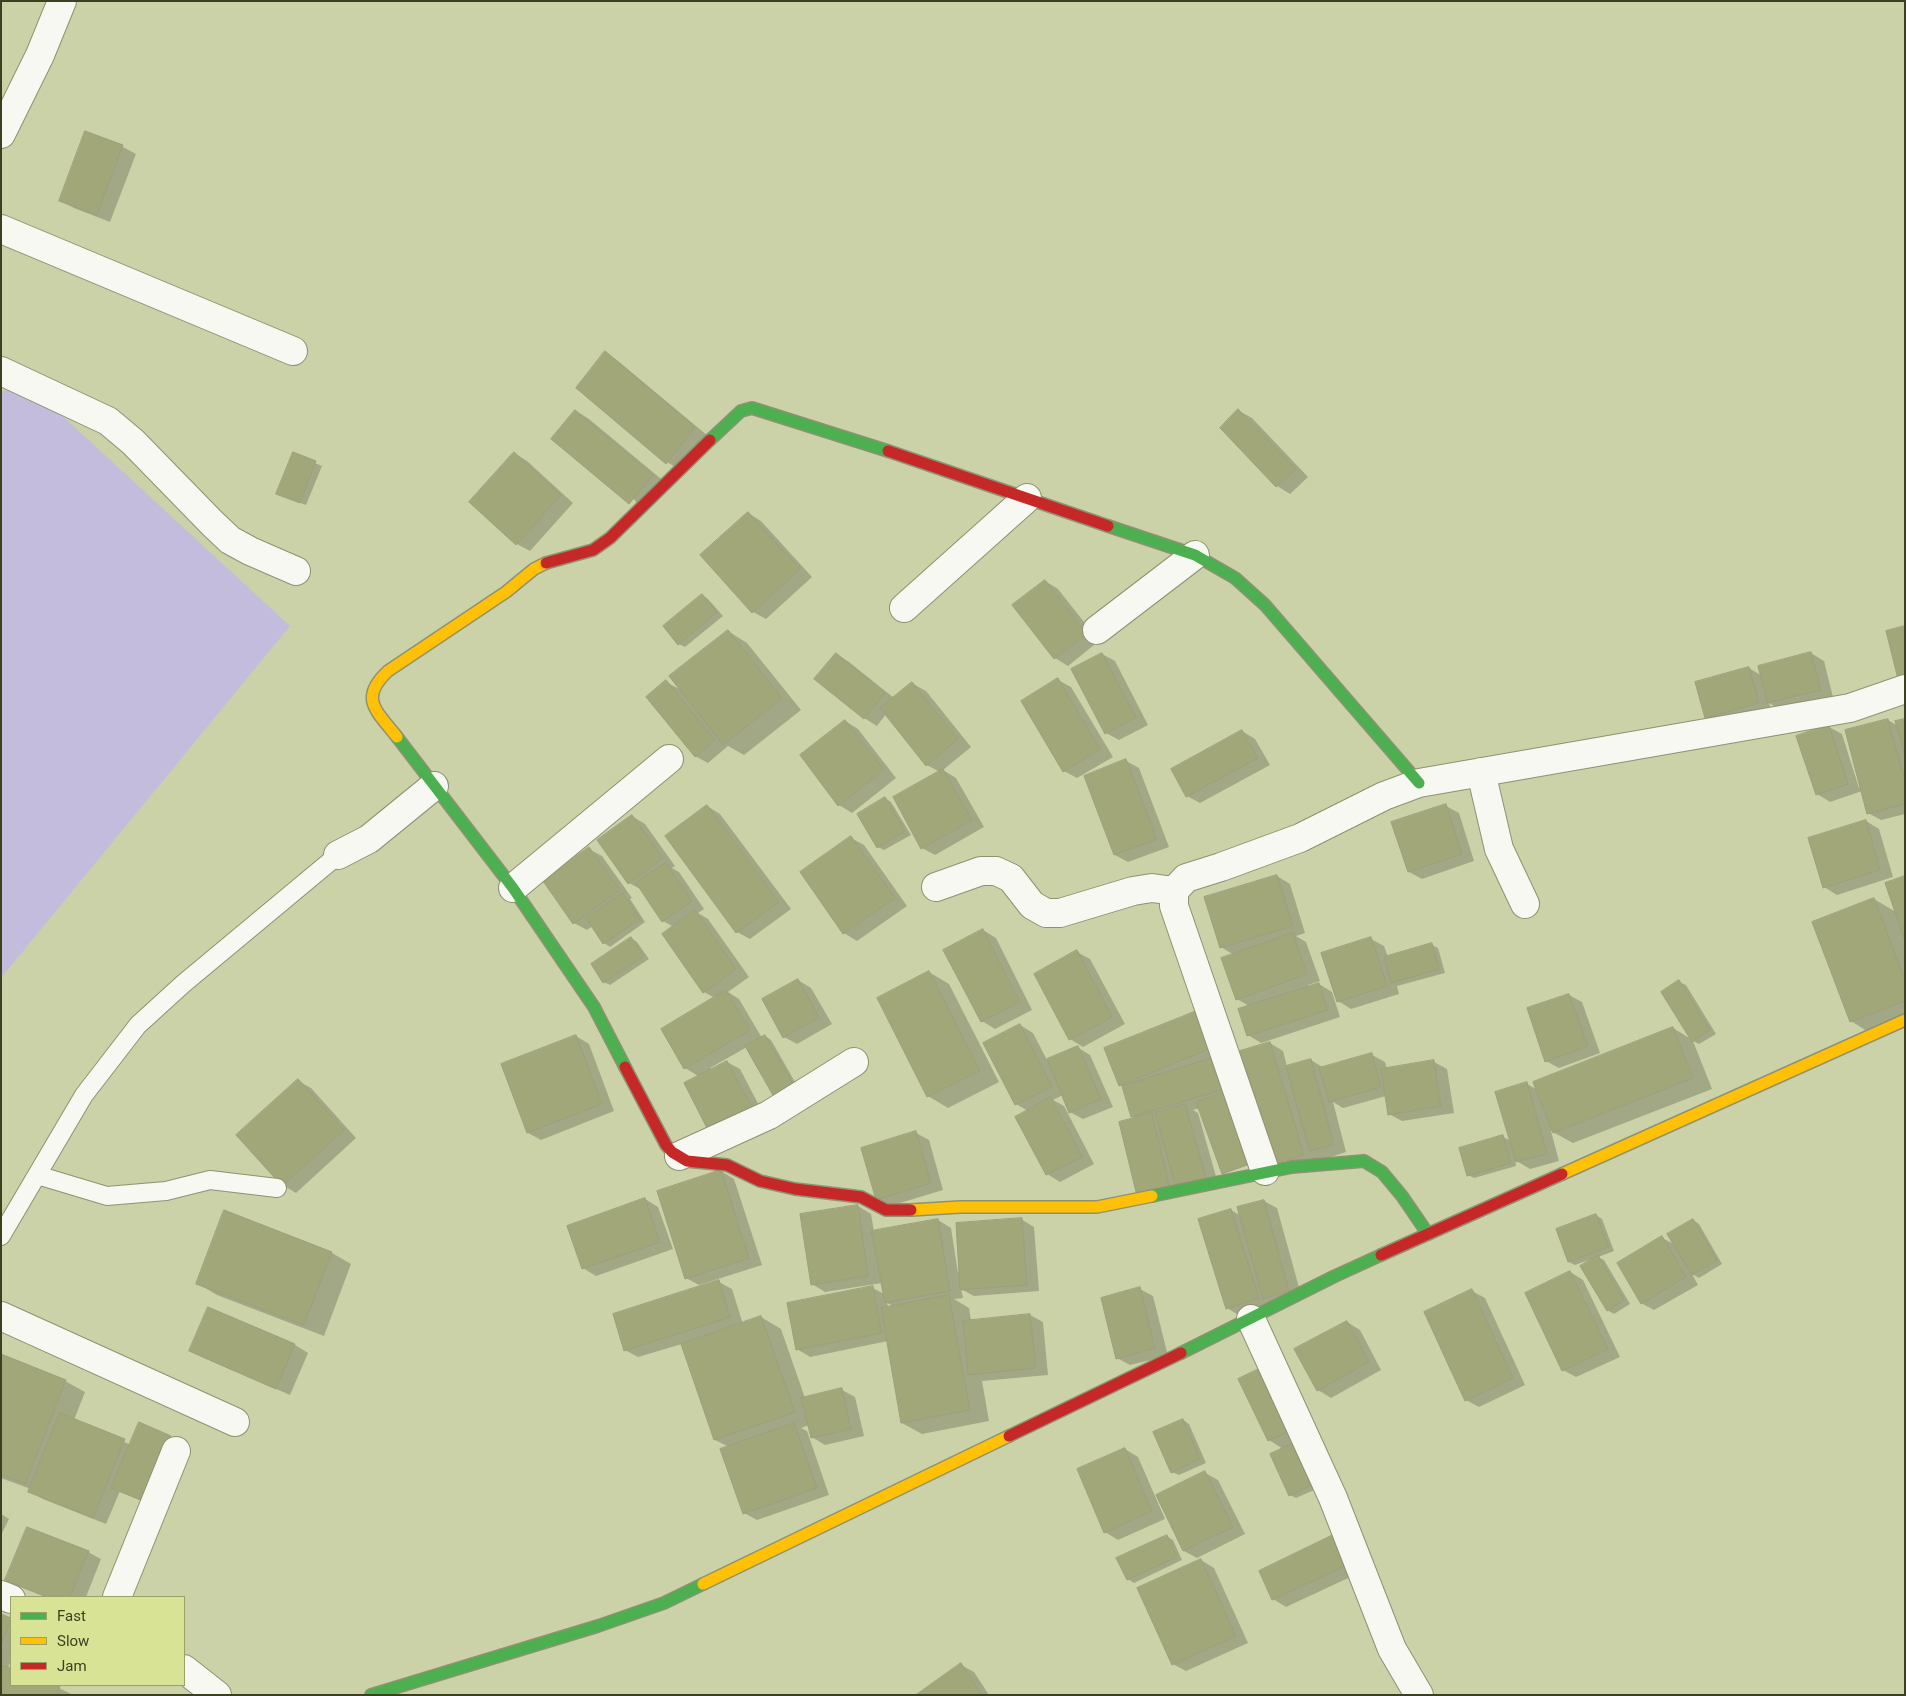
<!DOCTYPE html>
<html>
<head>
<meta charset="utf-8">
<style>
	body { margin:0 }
	#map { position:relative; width:1906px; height:1696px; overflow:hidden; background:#cbd2a8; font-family:Roboto,sans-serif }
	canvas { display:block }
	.frame { position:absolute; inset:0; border:2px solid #3c4020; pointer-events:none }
	.legend { position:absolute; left:10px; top:1596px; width:175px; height:90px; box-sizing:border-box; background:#d8e396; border:1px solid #9aa267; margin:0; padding:6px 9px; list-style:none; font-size:15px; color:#3c4020 }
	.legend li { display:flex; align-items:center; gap:10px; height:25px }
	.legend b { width:25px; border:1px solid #9aa267 }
</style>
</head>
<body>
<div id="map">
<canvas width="1906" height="1696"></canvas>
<div class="frame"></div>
<ul class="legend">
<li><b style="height:6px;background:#4caf50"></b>Fast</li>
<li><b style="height:6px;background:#ffc107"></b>Slow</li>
<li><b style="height:6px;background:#c62828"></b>Jam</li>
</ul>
</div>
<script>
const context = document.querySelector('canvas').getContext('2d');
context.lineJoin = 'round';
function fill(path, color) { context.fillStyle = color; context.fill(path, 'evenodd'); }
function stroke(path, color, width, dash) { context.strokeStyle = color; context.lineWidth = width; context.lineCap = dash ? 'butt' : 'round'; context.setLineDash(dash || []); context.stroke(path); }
const water = new Path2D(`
	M28,384L290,626L1,978V392Z`);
const shadow = new Path2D(`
	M86,133L123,147L136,154L110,222L74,208L61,201Z
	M606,353L618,361L708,436L680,470L667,462Z
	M576,411L589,419L666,483L642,511Z
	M1239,411L1252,418L1308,477L1290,494L1277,486L1221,428Z
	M514,453L527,461L573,503L530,551L517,544Z
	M293,454L322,466L306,505L284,497Z
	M748,513L761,521L812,577L766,619L753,612Z
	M1045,581L1058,589L1099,641L1068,666L1055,658L1014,606Z
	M702,595L708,599L723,616L685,647L679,644Z
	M728,631L747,643L801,710L744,755L728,746L708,763L695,756L666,682L683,691Z
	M1811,653L1824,661L1833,697L1781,710L1769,703L1771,710L1719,725L1706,717L1749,668L1762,676Z
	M836,654L849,662L894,698L913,684L926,691L971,747L943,770L956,778L984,827L935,855L922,848L940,772L927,765L886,714L877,726L864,718Z
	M1102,654L1115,661L1148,725L1119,740L1106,733Z
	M1058,680L1071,687L1113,757L1077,778L1064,771Z
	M1888,720L1898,726L1905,720V814L1881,820L1868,813L1862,791L1830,802L1817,794L1829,727L1842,734L1859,788L1861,787Z
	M845,721L858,729L896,778L852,813L839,805L801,755Z
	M1242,731L1255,739L1270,765L1200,803L1187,796Z
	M1126,761L1139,768L1169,847L1128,862L1115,855Z
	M885,798L891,802L911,835L884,850L878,847Z
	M707,806L720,814L791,909L750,939L737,932Z
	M1446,806L1459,813L1474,861L1422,879L1409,872Z
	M632,816L645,824L675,866L672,868L679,872L704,909L698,913L708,919L749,977L728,992L739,999L762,1038L765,1036L771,1040L799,1089L747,1047L710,1068L711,1070L727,1062L740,1069L765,1117L685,1068L715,998L704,992L663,934L674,927L663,921L642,890L629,883Z
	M1866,821L1879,829L1893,877L1837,895L1824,887Z
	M851,838L864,845L907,906L857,941L844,933L802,873Z
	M589,849L602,856L632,898L630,899L645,922L610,947L604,943L593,926L587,930L574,923Z
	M1277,876L1290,884L1305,933L1296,936L1306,942L1320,981L1308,985L1309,988L1319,984L1332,992L1340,1017L1261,1043L1248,1035L1249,1006L1237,999L1234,955L1221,947Z
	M1905,877V1020L1870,1033L1851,1021L1874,899L1896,912Z
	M983,930L996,938L1032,1010L995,1029L982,1021Z
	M631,938L637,942L649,959L610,985L604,982Z
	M1371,939L1384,946L1388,957L1432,945L1438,948L1445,973L1397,986L1399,994L1351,1009L1338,1001Z
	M1077,952L1090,959L1125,1024L1083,1047L1070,1039L1036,974Z
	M929,972L949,984L999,1082L948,1108L928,1096L879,998Z
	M798,980L811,988L832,1024L797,1044L784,1037Z
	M1679,982L1686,985L1716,1034L1699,1044L1693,1041L1712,1089L1573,1143L1551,1131L1559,1161L1530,1169L1515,1160L1516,1166L1474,1178L1468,1175L1503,1137L1511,1141L1527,1084L1538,1090L1673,1028L1691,1039Z
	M1569,995L1582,1002L1600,1053L1559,1068L1546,1061Z
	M1199,1011L1237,1096L1193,1110L1198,1113L1219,1187L1151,1202L1136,1119L1132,1117L1124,1087L1120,1085Z
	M1020,1025L1033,1033L1047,1060L1077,1047L1090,1055L1113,1107L1083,1119L1070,1112L1063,1095L1053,1100L1064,1106L1094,1164L1060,1182L1047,1174L1028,1111L1016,1104Z
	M576,1036L589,1044L614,1111L541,1140L528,1133Z
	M1270,1043L1283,1051L1287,1067L1311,1060L1324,1068L1372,1055L1385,1062L1387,1070L1434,1062L1447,1069L1454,1113L1402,1121L1389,1114L1386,1096L1343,1108L1333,1102L1346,1152L1288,1171Z
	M298,1081L311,1088L356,1138L296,1193L283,1185Z
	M916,1133L929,1140L943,1190L890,1206L877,1199Z
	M721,1171L734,1179L762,1265L699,1285L686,1278Z
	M645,1199L658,1207L673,1249L596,1276L583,1268Z
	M1264,1201L1277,1208L1302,1298L1240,1316L1227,1308L1231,1210L1241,1216Z
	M858,1206L871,1214L874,1232L938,1220L951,1228L958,1273L1021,1219L1034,1227L1039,1291L974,1296L961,1289L963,1298L954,1299L969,1308L971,1321L1030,1315L1043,1322L1048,1375L982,1381L989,1421L922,1434L902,1423L888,1341L810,1357L797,1349L873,1288L884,1294L882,1283L825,1292L812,1284ZM887,1303L894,1306L888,1307Z
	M225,1212L332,1253L351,1264L324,1336L217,1295L197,1283Z
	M1596,1215L1602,1219L1614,1251L1598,1257L1604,1260L1630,1304L1614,1314L1607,1310L1591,1259L1575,1265L1569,1262Z
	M1693,1220L1699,1224L1722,1264L1699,1278L1692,1274L1698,1285L1654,1310L1641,1303L1662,1238L1676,1245Z
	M1570,1272L1583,1280L1620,1357L1576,1377L1563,1370Z
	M719,1282L732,1289L743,1324L761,1317L781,1329L805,1398L842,1390L855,1397L864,1436L825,1445L812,1437L809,1425L801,1428L807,1431L829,1495L757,1520L744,1513L729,1447L715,1440L682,1344L638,1357L625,1350Z
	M1140,1289L1153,1296L1168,1356L1130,1365L1117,1358Z
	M1472,1291L1485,1298L1525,1385L1479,1407L1466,1400Z
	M209,1309L295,1345L308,1353L290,1395L204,1358L191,1350Z
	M1347,1322L1360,1330L1381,1370L1331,1398L1318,1390Z
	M1,1356L65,1381L85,1392L74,1420L131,1445L170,1437L183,1445L156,1507L120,1491L106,1524L43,1499L30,1491L31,1489L1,1478Z
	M1261,1369L1321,1487L1296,1498L1290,1495L1283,1449L1269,1440Z
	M1183,1420L1189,1424L1206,1463L1179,1475L1172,1472Z
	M1125,1449L1138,1457L1165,1519L1118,1540L1105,1532Z
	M1205,1473L1218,1480L1245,1534L1197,1558L1184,1551L1158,1496Z
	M1,1514L9,1519L1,1535Z
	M1166,1536L1173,1540L1182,1560L1134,1583L1128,1579Z
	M1333,1537L1359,1573L1286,1607L1273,1599Z
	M88,1552L101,1559L86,1597H45L20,1587L7,1580Z
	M1201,1560L1214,1568L1248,1643L1186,1671L1173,1664Z
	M1,1615L11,1619V1660L8,1668L11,1670V1685H53L73,1695H1Z
	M961,1665L974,1672L989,1695H918Z`);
const building = new Path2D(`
	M85,131L123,145L97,215L59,201Z
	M605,351L695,427L666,464L576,388Z
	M1238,409L1296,469L1276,487L1220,428Z
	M575,410L653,475L629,504L551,439Z
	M293,452L316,461L300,503L276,494Z
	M514,452L561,495L516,545L469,502Z
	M748,512L800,569L752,613L700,555Z
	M1045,580L1087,634L1054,659L1012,605Z
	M702,594L717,612L678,645L663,626Z
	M1905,626V678L1898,679L1886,631Z
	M728,630L782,698L723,745L669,676Z
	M1811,652L1821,690L1767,703L1758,666Z
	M836,653L885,693L864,719L814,679Z
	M1102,653L1136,717L1105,734L1071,669Z
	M1749,667L1759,703L1705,718L1695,682Z
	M1058,678L1100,749L1063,772L1021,701Z
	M666,680L715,740L695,757L646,697Z
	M912,682L958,739L926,766L880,708Z
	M1888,719L1905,781V804L1867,814L1845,730Z
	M1905,719V755L1895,721Z
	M845,720L884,770L838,806L800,755Z
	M1829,725L1848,784L1816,795L1796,736Z
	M1242,730L1258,758L1186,797L1171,769Z
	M1126,759L1157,839L1114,855L1084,776Z
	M943,769L972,820L921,849L893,797Z
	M885,797L905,831L877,848L857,814Z
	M1446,804L1462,854L1408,872L1391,822Z
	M707,805L779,902L736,933L665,836Z
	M632,815L663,858L628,884L597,840Z
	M1866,820L1880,870L1823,888L1808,838Z
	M851,836L895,898L843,934L800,872Z
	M589,847L620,890L573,924L543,881Z
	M666,863L692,901L662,922L636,883Z
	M1277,875L1293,926L1220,948L1204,897Z
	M1905,876V941L1885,883Z
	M623,893L640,919L603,944L586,918Z
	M1874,898L1905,980V1001L1850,1022L1812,922Z
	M695,910L736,969L703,993L662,934Z
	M983,929L1020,1002L981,1022L943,950Z
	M1293,933L1307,974L1236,1000L1221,958Z
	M631,937L644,956L603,983L591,964Z
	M1371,937L1387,986L1337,1002L1321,953Z
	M1432,943L1439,969L1391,983L1384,957Z
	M1077,950L1112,1017L1069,1040L1034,974Z
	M929,971L980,1071L927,1097L877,998Z
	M798,979L819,1017L783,1038L762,999Z
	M1679,980L1710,1030L1692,1042L1661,992Z
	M1319,983L1328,1010L1247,1036L1238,1009Z
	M726,990L750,1030L684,1069L661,1029Z
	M1569,994L1588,1046L1545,1062L1527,1008Z
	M1199,1010L1214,1047L1119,1086L1104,1048Z
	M1020,1024L1052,1087L1015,1105L983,1043Z
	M1673,1027L1693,1078L1553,1133L1533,1082Z
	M576,1035L602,1104L527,1133L501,1064Z
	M765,1035L794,1085L774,1097L745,1046Z
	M1270,1042L1304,1155L1274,1164L1240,1051Z
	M1078,1046L1101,1099L1069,1113L1047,1059Z
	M1372,1053L1381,1087L1329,1102L1319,1068Z
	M1216,1057L1225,1089L1131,1117L1122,1086Z
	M1311,1059L1334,1145L1309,1151L1286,1066Z
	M1434,1060L1441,1106L1388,1115L1381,1069Z
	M727,1061L753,1109L709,1132L684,1083Z
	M298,1079L344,1130L282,1186L236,1135Z
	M1527,1082L1547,1154L1516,1162L1495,1092Z
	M1225,1092L1250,1164L1222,1174L1196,1102Z
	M1051,1097L1082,1157L1046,1175L1015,1117Z
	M1185,1104L1207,1180L1176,1188L1155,1113Z
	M1152,1113L1170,1188L1137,1196L1119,1122Z
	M916,1131L931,1183L876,1200L861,1148Z
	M1503,1135L1511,1163L1467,1176L1459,1148Z
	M721,1170L749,1258L685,1279L657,1191Z
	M645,1198L660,1242L582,1269L567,1226Z
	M1264,1200L1289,1291L1263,1299L1237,1207Z
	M858,1205L868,1276L811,1285L800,1214Z
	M1231,1209L1259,1298L1226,1309L1198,1219Z
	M224,1210L332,1252L304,1325L196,1284Z
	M1596,1214L1609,1247L1568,1262L1556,1229Z
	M1022,1218L1027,1285L960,1290L956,1223Z
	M938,1219L950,1291L885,1303L871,1231Z
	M1693,1219L1717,1260L1692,1275L1667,1234Z
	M1662,1236L1686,1277L1641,1304L1617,1263Z
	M1598,1255L1624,1300L1607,1311L1580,1266Z
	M1570,1271L1608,1349L1562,1371L1525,1293Z
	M719,1280L730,1317L624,1351L613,1314Z
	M873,1286L882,1333L796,1350L787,1303Z
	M1140,1287L1155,1348L1116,1359L1101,1298Z
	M1472,1289L1513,1378L1465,1401L1424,1312Z
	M949,1295L970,1410L901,1423L881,1308Z
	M208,1307L295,1344L276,1389L189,1351Z
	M1030,1314L1036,1368L968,1375L963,1321Z
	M761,1316L795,1412L714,1440L681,1344Z
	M1347,1321L1369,1362L1317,1391L1294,1349Z
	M1,1354L66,1380L25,1484L1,1475Z
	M1261,1368L1290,1431L1268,1441L1238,1379Z
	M842,1388L851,1429L811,1438L801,1398Z
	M60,1413L125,1439L93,1518L28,1492Z
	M1183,1419L1200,1459L1171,1473L1153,1432Z
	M139,1422L171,1436L143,1501L111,1488Z
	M794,1423L817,1488L743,1514L720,1449Z
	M1296,1442L1315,1483L1289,1496L1270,1454Z
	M1125,1448L1152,1511L1104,1533L1077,1469Z
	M1205,1471L1233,1527L1183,1551L1156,1495Z
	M27,1527L89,1551L70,1597H48L5,1580Z
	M1167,1535L1177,1557L1127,1580L1116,1558Z
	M1333,1535L1347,1565L1272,1600L1259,1571Z
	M1201,1559L1236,1636L1172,1665L1137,1588Z
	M1,1614L11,1618L1,1646Z
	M961,1663L982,1695H916Z
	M1,1665L11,1668V1685H56L60,1686L57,1695H1Z`);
const lane = new Path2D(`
	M37,1175L107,1196L166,1191L210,1180L277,1188
	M1,1236L84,1095L138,1025L183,984L338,855`);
const street = new Path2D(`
	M1,134L40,55L62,1
	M1,229L293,351
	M1,371L108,421L133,442L213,524L230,540L250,551L296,571
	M904,608L1027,498
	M1097,630L1195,555
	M1481,772L1499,849L1525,904
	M338,855L369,839L434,786
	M936,887L981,871H996L1011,878L1032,905L1046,913H1060L1133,891L1152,888L1174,891
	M513,888L669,759
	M679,1156L769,1115L854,1062
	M1265,1171L1174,906V891L1186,878L1221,867L1300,838L1384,796L1419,783L1850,708L1905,689
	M1,1316L235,1422
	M1251,1319L1333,1498L1392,1649L1419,1695
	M1,1595L11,1599
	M117,1597L176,1451
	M184,1669L217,1695`);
const fast = new Path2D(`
	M710,440L741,411L752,408L888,451
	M1108,526L1195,555L1235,578L1265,605L1419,783
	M397,737L513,888L594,1007L625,1067
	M1152,1196L1292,1167L1364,1161L1382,1172L1402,1196L1428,1234
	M1181,1353L1335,1276L1381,1255
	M371,1695L598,1626L664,1603L703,1584`);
const slow = new Path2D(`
	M397,737C377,711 358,699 388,671L506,592L534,569L546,563
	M1562,1174L1905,1020
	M911,1210L960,1207H1097L1152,1196
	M703,1584L1009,1436`);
const jam = new Path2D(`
	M888,451L1108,526
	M546,563L593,550L610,538L710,440
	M625,1067L666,1145L672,1152L687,1161L727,1165L760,1181L795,1189L861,1197L886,1210H911
	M1381,1255L1562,1174
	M1009,1436L1181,1353`);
fill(water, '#c4bcdc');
fill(shadow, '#0003');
fill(building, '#a1a779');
stroke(building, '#9b9f7e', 1);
stroke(lane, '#8e9271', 20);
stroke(street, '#8e9271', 30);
stroke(fast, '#8e9271', 14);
stroke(slow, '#8e9271', 14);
stroke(jam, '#8e9271', 14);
stroke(lane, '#f7f8f2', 18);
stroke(street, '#f7f8f2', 28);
stroke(fast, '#4caf50', 11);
stroke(slow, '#ffc107', 11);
stroke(jam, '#c62828', 11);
</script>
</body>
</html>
